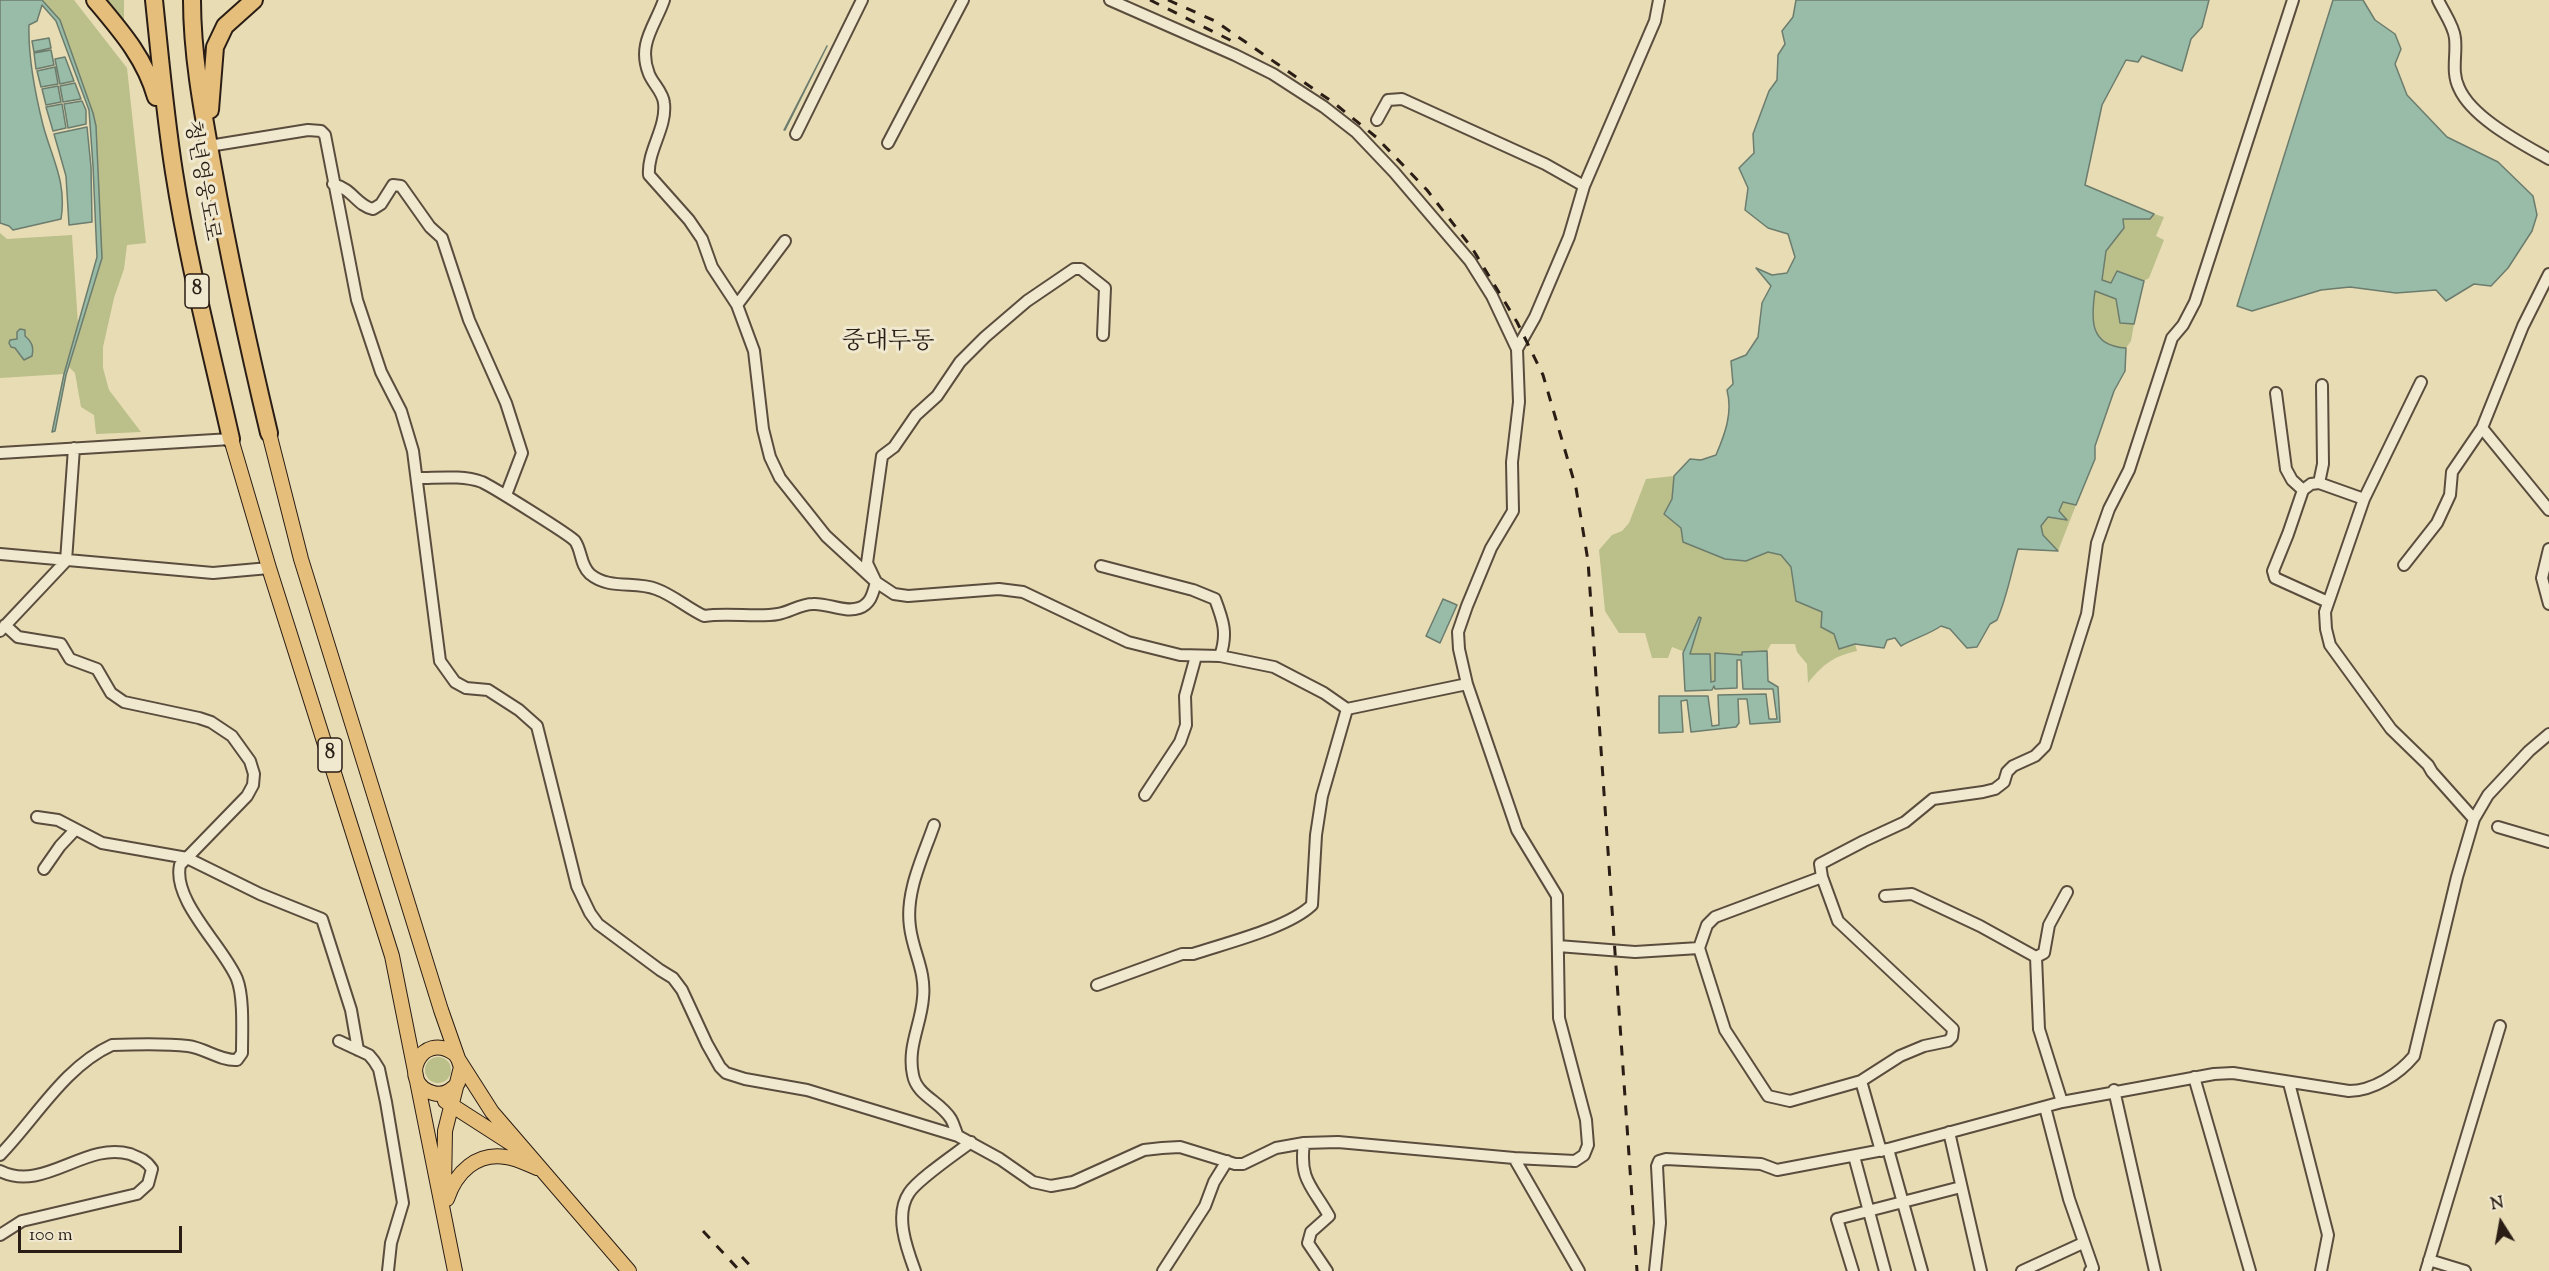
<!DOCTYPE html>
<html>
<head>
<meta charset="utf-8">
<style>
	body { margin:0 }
	#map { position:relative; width:2549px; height:1271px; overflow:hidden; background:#e8dcb5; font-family:"Sorts Mill Goudy",serif }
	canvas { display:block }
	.north { position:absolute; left:2471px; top:1193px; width:60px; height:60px; -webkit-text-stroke:4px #f0e8cf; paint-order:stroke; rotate:349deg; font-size:16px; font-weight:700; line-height:24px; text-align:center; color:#2a1d15 }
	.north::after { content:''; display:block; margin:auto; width:21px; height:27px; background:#2a1d15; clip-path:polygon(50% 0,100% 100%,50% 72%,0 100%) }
	.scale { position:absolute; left:18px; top:1226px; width:164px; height:27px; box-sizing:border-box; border:3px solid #2a1d15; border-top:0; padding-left:8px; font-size:18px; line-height:21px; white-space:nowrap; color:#2a1d15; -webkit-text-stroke:4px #f0e8cf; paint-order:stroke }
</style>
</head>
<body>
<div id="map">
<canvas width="2549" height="1271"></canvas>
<div class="north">N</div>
<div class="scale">100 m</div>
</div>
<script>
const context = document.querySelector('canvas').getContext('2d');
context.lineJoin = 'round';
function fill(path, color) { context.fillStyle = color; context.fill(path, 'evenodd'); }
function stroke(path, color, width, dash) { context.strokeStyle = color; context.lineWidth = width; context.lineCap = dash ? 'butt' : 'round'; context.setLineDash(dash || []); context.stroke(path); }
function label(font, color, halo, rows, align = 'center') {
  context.font = font + ' "Sorts Mill Goudy","Noto Serif KR",serif'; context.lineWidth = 6; context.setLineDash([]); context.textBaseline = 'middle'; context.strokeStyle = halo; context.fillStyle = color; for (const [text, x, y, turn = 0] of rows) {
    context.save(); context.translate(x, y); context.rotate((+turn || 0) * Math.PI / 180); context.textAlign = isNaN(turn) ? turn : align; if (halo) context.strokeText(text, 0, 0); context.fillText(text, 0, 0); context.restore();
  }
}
const green = new Path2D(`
	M42,0H74L127,68L146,243L127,245L124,269L114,298L103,347V368L109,390L141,432L96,434L94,415L81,407L75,373L69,367L102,258L96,126L93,113L60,20Z
	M105,0H124V26Z
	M2154,214L2164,217L2156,236L2164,240L2149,278L2144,281L2117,271L2111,283L2102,280L2106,251L2124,228L2123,219H2149Z
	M0,233L7,239L72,235L78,324L64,374L0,378Z
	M2095,290L2116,299L2120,323L2134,324L2131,341L2126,348C2089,346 2092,319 2095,290Z
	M1674,476L1672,499L1664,514L1681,528L1683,542L1725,559L1746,561L1768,552L1781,555L1791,567L1796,601L1822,612L1855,644L1857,651C1834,656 1823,664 1808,683L1807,664L1797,652L1795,644H1771L1767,651L1743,652L1742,655L1715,654V682L1711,683L1690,654L1701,618L1685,652L1672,647L1668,658H1652L1645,633H1619L1605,611L1599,550L1612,535L1622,531L1629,523L1646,479Z
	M2063,502L2076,505L2058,551L2043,535L2041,526L2048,517L2066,520L2059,511Z
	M425 1070a13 13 0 1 1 26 0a13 13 0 1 1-26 0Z`);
const water = new Path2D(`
	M0,0H42L60,20L93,113L96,126L102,258L66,375L55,431L52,432L64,374L97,257L93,166L89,110L56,21L42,5L37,21L29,25C28,59 35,93 43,125C52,159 67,182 61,219L13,230L9,226L0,223Z
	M1796,0H2209L2202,27L2191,39L2182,71L2142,56L2138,62L2126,60L2102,105L2085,185L2154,214L2150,219H2123L2124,228L2106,251L2102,280L2111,283L2117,271L2144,281L2134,324L2120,323L2116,299L2095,291C2091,319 2089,346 2126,348L2125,371L2114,391L2095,446V459L2076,505L2063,502L2059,511L2067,520L2048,517L2041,526L2043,535L2058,551L2018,549C2011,573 2007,597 1997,620L1990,624L1977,647L1967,648L1950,629L1941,626C1928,635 1914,638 1901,646L1895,638L1887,640L1884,648L1855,644L1839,649L1834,634L1821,627L1822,612L1796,601L1791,567L1781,555L1768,552L1746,561L1725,559L1683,542L1681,528L1664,514L1672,499L1674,476L1690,459L1701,460L1716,455C1725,434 1733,413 1727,390L1733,384L1731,361L1746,355L1758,337L1762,303L1771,286L1756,268L1772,275L1787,273L1795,257L1788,234L1768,228L1745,210L1748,188L1739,168L1754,153L1753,134L1769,91L1777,80L1778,55L1785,44L1782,31L1793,17Z
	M2333,0H2363L2375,20L2395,34L2401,49L2395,64L2407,95L2447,137L2498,162L2533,196L2537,215L2532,231L2508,268L2491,286L2474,284L2446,301L2436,290L2396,293L2350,287L2321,290L2252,311L2237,306Z
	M49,38L51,48L34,52L32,41Z
	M827,46L785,130H784Z
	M51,50L54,65L36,69L34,53Z
	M65,57L74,81L60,84L55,59Z
	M55,67L58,84L41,87L37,71Z
	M75,83L81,99L63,102L60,86Z
	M58,86L61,102L46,105L42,89Z
	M82,101L86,110V124L68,128L64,104Z
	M62,104L66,128L53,131L46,107Z
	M87,127L91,167L92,222L69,225L66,176L54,134Z
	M20,329L25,330V336C32,342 34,347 32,356L24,360L15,348L11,347L9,343L10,340L17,339V332Z
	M1443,599L1457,605L1440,643L1426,636Z
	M1699,617L1701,618L1690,654H1710L1711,682L1715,681V653L1742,655V652L1767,651L1768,681L1778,687L1780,722L1750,724L1747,699H1738L1739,723L1736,727L1691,732L1687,700L1681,701L1683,732L1659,733V696H1708L1712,726L1719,725L1718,695L1766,694L1769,719H1777L1773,689H1743L1741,660H1737V688L1715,689L1714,686L1712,690L1685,691L1683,653Z`);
const minor = new Path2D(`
	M664,0C655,26 637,44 649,74C653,84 663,92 664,103C667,128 647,151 649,175L689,220L702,239L712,267L737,305L754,351L763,429L770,457L780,478L826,536L876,582L894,594L908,596L999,589L1023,592L1128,642L1180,655L1220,656L1274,667L1324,693L1347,709L1467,684
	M1110,0L1235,55L1273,74L1324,107L1356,132L1394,172L1470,261L1492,296L1517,349L1519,402L1512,462L1513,511L1491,548L1467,606L1458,632L1459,649L1467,684L1517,830L1557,896L1559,1018L1586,1120L1588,1145L1584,1155L1575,1161L1514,1158
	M2438,0C2443,11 2454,26 2455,38C2457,55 2451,72 2459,88C2472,118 2521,143 2549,159
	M1377,120L1388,100L1402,99L1545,164L1584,186
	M796,134L862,0
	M888,143L963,0
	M209,146L308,130L321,131L325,135L357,300L381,372L401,411L413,451L440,661L455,682L466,688L488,690L519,710L537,726L577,886L590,913L598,924L660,970L673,978L682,990L707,1044L720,1067L726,1073L745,1079L807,1090L958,1136L1000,1159L1033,1182L1051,1186L1073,1182L1144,1150L1162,1148L1180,1147L1235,1164H1243L1276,1148L1304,1143L1338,1142L1514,1158L1579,1271
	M333,184C353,189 357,206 373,209L381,204L393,185L401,186L430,227L442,238L469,320L506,403L522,453L506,495
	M737,305L785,241
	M1517,349L1535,317L1569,237L1584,186L1655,21L1659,0
	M2421,382L2364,499L2325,612L2326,629L2330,645L2391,729L2428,765L2432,772L2474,819
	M2276,393L2286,469L2292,480L2303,490
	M2482,428L2549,510
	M0,453L231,439
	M418,478C438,478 462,475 482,482C491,486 570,535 575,541C582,551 580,565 590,574C609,590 635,581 656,589C673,595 687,608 704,616C728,612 757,618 778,614C790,612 800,604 813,604C828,603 844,613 859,608C871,604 873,593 876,582L867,563L882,456L894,447L916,415L937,396L960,362L985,337L1027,301L1074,269H1081L1105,288L1103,335
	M2319,483L2323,464L2322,385
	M2549,549L2542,578L2549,604
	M0,554L213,573L269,568
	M2404,565L2437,523L2450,495L2452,472L2482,428L2523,326L2549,274
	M1101,566L1193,590L1215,599C1223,620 1228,634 1220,656
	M2328,602L2275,578L2273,571L2288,534L2303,490L2311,484L2319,483L2364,499
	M0,631L66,561L74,448
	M1145,795L1180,742L1186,725L1185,696L1196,656
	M37,817L58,820L102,843L187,858L260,894L322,919L351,1010L358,1050
	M934,825C923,857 905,892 910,927C913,952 926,971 923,998C921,1025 907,1047 913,1075C917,1096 940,1101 951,1119C954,1124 955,1130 958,1136
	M2498,827L2549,842
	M44,869L60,846L75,830
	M1822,877L1838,921L1953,1029L1952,1037L1948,1041L1924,1046L1900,1056L1861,1081L1790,1101L1768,1096L1725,1030L1699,948L1707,925L1715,917L1822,877L1820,864L1864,841L1905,822L1933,799L1983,792L1995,789L2004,782L2007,772L2013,766L2035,756L2045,746L2087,614L2097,543L2109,509L2129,470L2172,338L2183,325L2195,302L2293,0
	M1885,896L1912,894L1980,926L2036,957
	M1558,946L1635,952L1699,948
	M1097,985L1182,954H1193C1226,943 1288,928 1312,905L1316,835L1322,796L1347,709
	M339,1041L369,1055L374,1061L379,1069L386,1102L403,1203L391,1243L388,1271
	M2194,1077L2250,1271
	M1861,1081L1881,1151
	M2289,1083L2328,1235L2321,1271
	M2114,1090L2155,1271
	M2062,1102L2039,1029L2036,957L2044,953L2049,925L2067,892
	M2045,1107L2069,1199L2093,1268L2090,1271
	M1949,1132L1981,1271
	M1304,1143C1299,1180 1312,1186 1329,1216L1311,1232L1308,1243L1327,1271
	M1888,1149L1922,1271
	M0,1155C36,1118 64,1067 112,1045C137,1044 163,1043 188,1046C205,1048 220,1061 237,1060L242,1053C242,1032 244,997 237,979C224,947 172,901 180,865L247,796L253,785L254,774L250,761L232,736L211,722L199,718L124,702L111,693L97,669L70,659L61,644L18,637L5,625
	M1854,1156L1885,1271
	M0,1171C44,1193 85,1141 130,1154C140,1158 146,1160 152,1169L148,1184L137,1194L22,1221L0,1235
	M2429,1260L2465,1271
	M915,1271C907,1249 894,1215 909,1193C918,1179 957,1153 971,1142
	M1163,1271L1205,1206L1214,1182L1227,1161
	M1655,1271L1660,1223L1657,1166L1659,1161L1666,1159L1761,1164L1777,1170L1888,1149L2062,1102L2214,1074L2233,1073L2349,1091C2373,1091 2399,1074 2414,1056L2457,877L2474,819L2488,795L2529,751L2549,734
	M1853,1271L1837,1219L1961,1187
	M2022,1271L2083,1243
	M2426,1271L2500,1026`);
const major = new Path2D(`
	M269,433L301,559L441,1010L461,1067L445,1131L444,1189
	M231,439L269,568L392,956L455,1271
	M458,1083C451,1091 443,1096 433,1093C397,1083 421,1029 455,1054L492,1112L629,1271
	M445,1101L515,1146
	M447,1199C456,1172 477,1152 506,1157C516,1158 527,1164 537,1168`);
const highway = new Path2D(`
	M95,0C121,31 145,58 156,97
	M154,0C160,57 165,115 174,172C188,262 211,350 231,439
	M192,0C192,56 203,113 213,168C229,257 248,345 269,433
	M210,110L215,47L225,26L254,0`);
const rail = new Path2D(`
	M1150,0L1232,41
	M1168,0L1215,21L1334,103L1376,137L1427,190L1472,248L1517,322L1543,375L1576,488L1588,561L1637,1271
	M703,1231L740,1271
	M742,1257L755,1271`);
const shields = [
	[197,291,24],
	[330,755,24]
];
const shieldNames = [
	["8",197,291],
	["8",330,755]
];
const streetNames = [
	["청년영웅도로",200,181,80]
];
const quarterNames = [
	["중대두동",888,344]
];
fill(green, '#bbbf8a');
fill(water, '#98bca8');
stroke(water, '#6c7c6d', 1.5);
stroke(minor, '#5a4d3d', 14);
stroke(major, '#2a1d15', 16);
stroke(highway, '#2a1d15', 20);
stroke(minor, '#f0e8cf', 10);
stroke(major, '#e4be7a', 14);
stroke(highway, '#e4be7a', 16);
stroke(rail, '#2a1d15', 3, [10, 10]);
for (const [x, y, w] of shields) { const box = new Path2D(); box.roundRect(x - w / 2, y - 17, w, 34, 4.5); context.fillStyle = '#f0e8cf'; context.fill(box); stroke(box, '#2a1d15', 1.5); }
label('bold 20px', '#2a1d15', null, shieldNames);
label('21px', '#2a1d15', '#f0e8cf', streetNames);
label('24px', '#2a1d15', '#f0e8cf', quarterNames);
</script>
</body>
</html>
